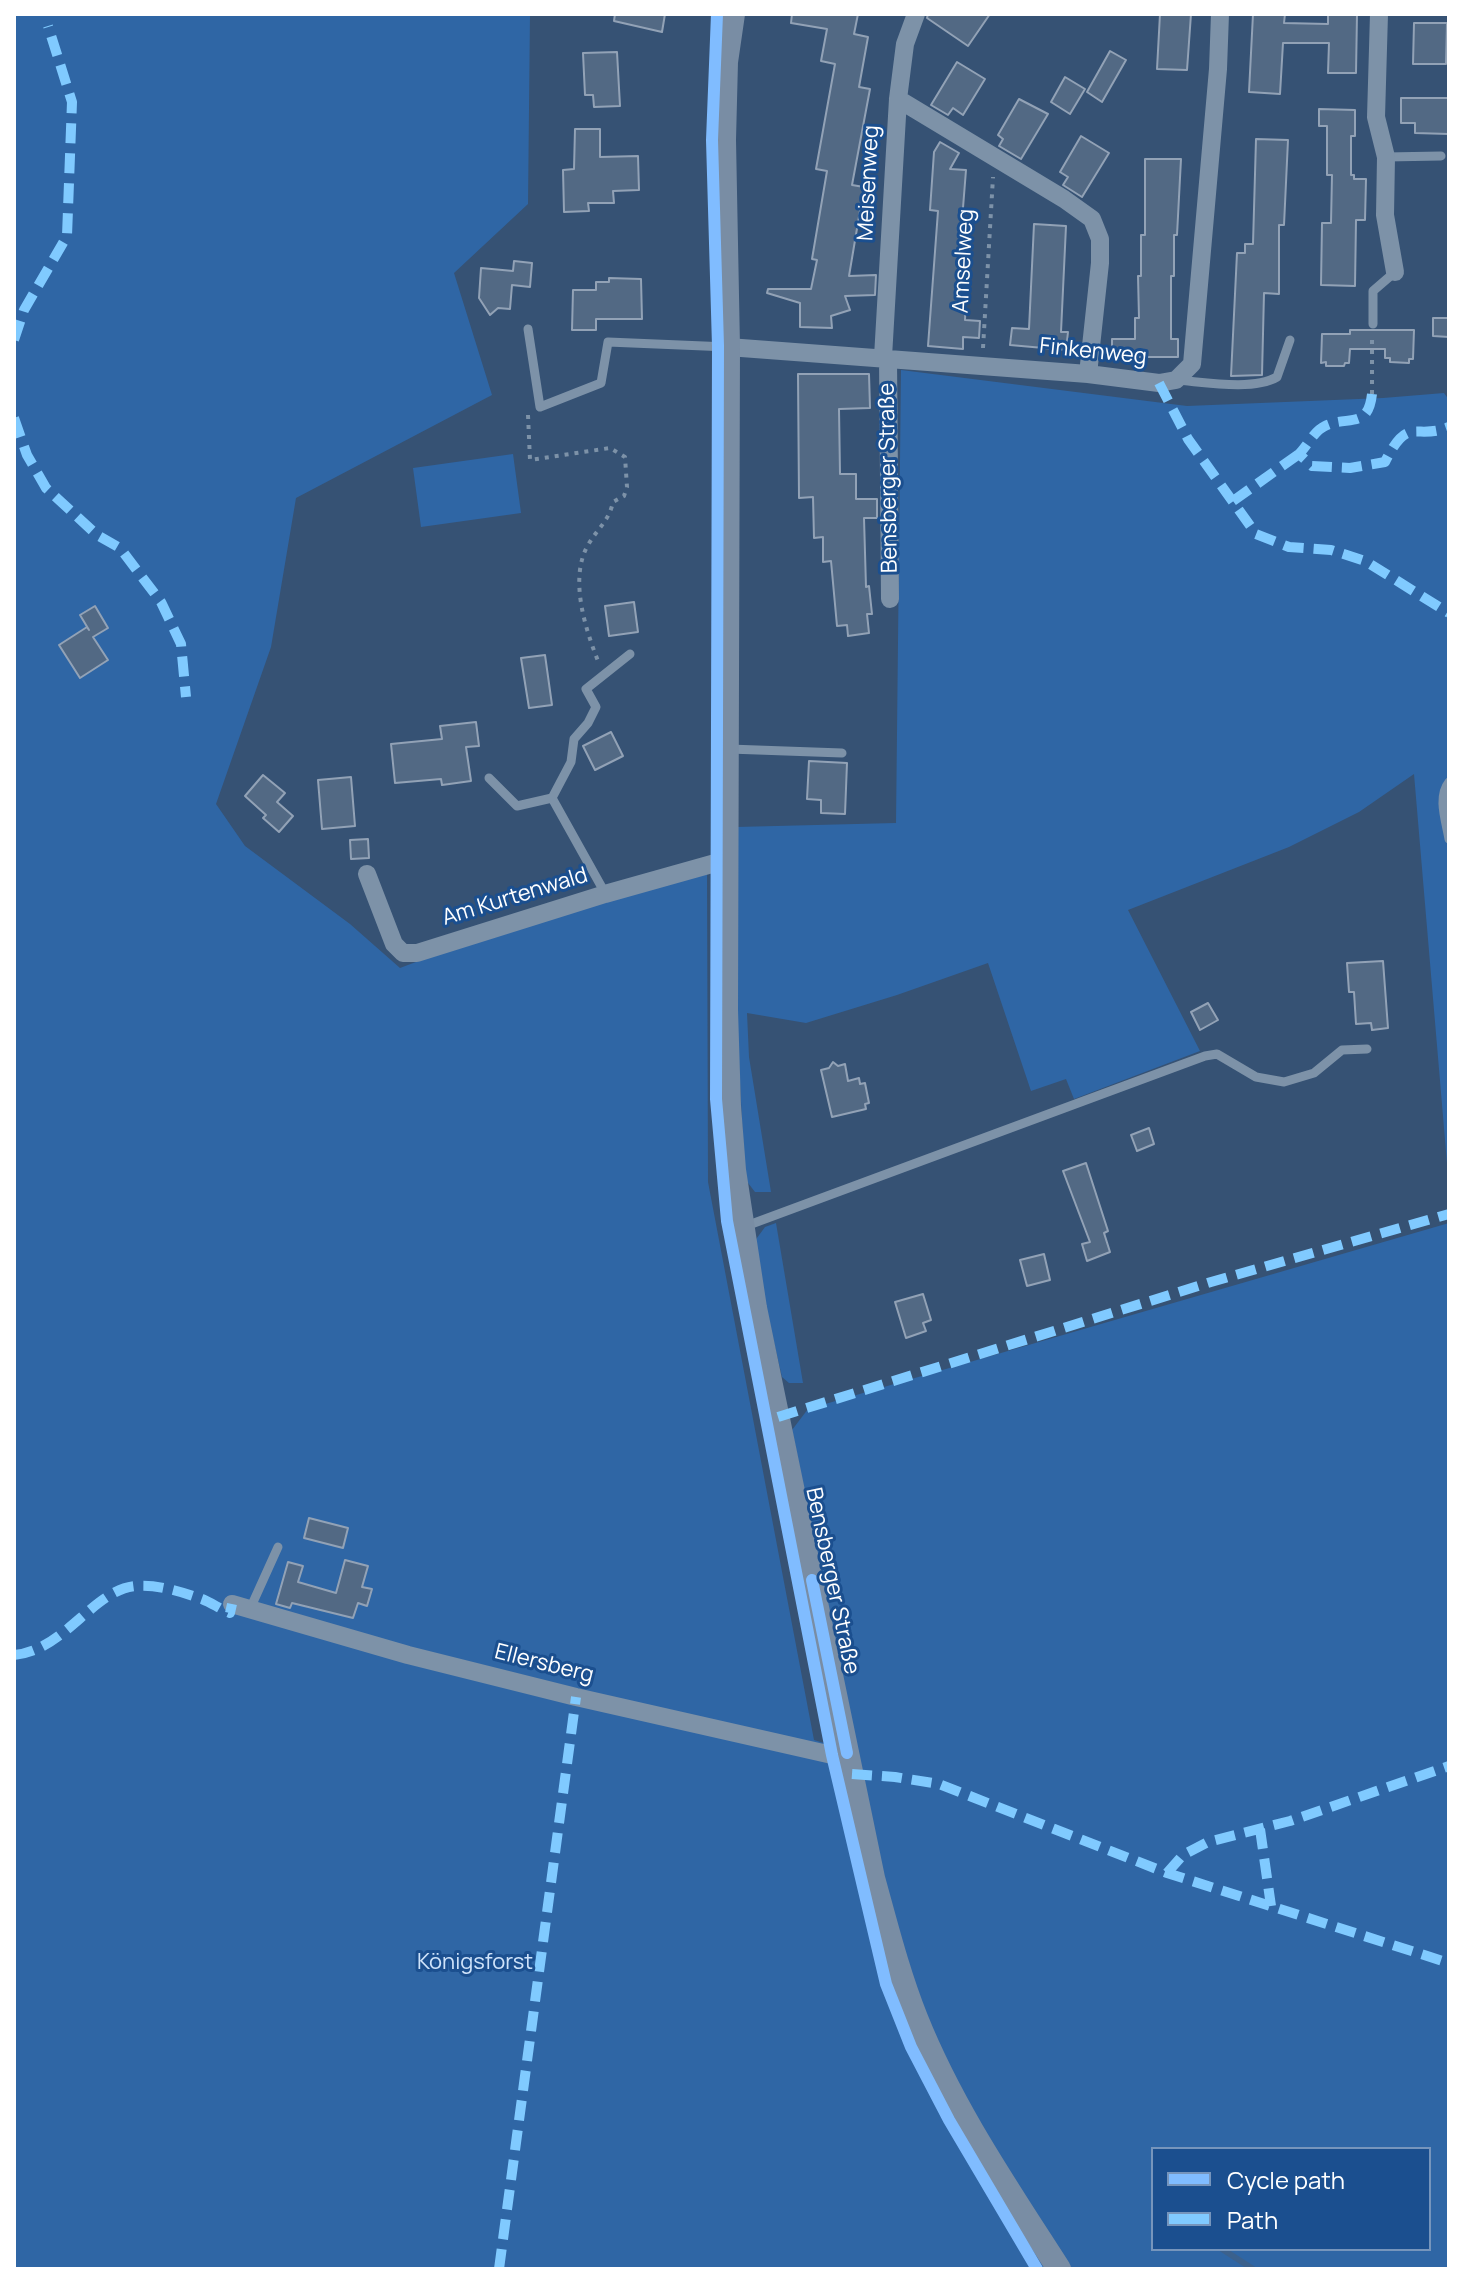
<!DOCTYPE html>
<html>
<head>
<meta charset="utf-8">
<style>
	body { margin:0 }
	#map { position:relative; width:1463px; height:2283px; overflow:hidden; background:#365274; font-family:Manrope,sans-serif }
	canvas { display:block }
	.frame { position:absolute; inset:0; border:16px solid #fff; pointer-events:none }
	.legend { position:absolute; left:1151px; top:2147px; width:280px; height:104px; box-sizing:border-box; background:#1b4f8f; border:2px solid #7695bc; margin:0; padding:10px 14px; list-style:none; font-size:24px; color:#fff }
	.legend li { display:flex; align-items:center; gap:16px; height:40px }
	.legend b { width:40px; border:2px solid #7695bc }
</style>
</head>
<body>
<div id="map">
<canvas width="1463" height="2283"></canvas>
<div class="frame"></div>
<ul class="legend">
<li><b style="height:10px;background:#80bcff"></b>Cycle path</li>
<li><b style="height:10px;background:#80caff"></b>Path</li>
</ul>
</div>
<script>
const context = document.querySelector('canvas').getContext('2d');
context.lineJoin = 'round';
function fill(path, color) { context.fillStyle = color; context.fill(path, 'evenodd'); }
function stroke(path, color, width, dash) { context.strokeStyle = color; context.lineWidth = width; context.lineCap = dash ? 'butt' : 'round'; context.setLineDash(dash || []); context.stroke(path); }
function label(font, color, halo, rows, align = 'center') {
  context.font = font + ' Manrope,sans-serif'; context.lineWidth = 6; context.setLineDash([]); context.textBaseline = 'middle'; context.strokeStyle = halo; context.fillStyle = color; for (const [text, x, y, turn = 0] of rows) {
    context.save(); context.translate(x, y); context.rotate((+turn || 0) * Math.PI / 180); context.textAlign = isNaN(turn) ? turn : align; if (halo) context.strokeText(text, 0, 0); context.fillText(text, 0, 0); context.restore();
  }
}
const green = new Path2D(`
	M14,14H530L528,204L454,273L492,395L296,498L271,647L216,804L245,846L350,924L400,968L628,882L707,864L708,1182L814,1740L858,1753L792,1430L808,1409L1449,1223V2269H14ZM1153,2149H1429V2249H1153Z
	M901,370L1187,406L1383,398L1444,393L1449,400V1187L1414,774L1359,812L1289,847L1128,910L1200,1051L1074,1099L1066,1079L1031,1091L988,963L897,995L806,1023L747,1013L749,1057L771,1192H755L745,1179L737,1024L736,827L896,823Z
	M513,454L521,513L421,527L413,468Z
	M776,1223L803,1383H789L782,1377L766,1308L754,1242L765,1227Z`);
const stream = new Path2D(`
	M1222,2249L1253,2269`);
const building = new Path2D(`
	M615,14H665L662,32L614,21Z
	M792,14H858L854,34L868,37L859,87L870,89L852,185L864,187L849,276L876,275L875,295L845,296L850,310L831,316L832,328L800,327V303L767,293L768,289H811L817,260L812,259L827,171L816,169L835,64L821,61L827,29L791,23Z
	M928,14H990L968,46L927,18Z
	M1160,14H1191L1187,70L1157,69Z
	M1253,14H1285L1284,23L1328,24V14H1357L1356,73H1328L1329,43H1283L1280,94L1249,92Z
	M1414,23H1447L1446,64H1413Z
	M1110,51L1126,60L1102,102L1087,92Z
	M617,52L620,106L594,107L593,95H585L583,53Z
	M957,62L985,79L963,115L953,108L948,115L931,105Z
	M1065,77L1085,89L1070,114L1051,102Z
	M1401,98H1449V134L1415,133V123H1401Z
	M1019,99L1048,114L1021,159L999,146L1003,139L998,135Z
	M1319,109L1355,110V136H1351V175H1354V179H1366L1365,220H1356L1355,286L1321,285L1322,223H1331L1332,175H1327V126H1319Z
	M575,129H600V157L638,156L639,190L613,191L614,203H588L589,211L564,212L563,170L574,169Z
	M1081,136L1109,153L1082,197L1063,185L1068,177L1060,172Z
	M1256,139L1288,140L1284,225H1279V294L1264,293L1262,375L1231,376L1237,253H1245V244H1253Z
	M940,142L959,153L950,169L966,170L961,233H969L965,320L980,321L979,338L963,337V349L928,346L938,211L930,210L934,152Z
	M1145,159H1181L1177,235H1174V276H1171V339H1178V357H1112V339H1135V318H1139L1138,276H1141V235H1145Z
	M1034,224L1066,226L1061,332H1068L1066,350L1010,345L1012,328L1029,329Z
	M514,261L532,263L530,287L512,285L510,309L498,308L490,315L479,298L481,268L513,271Z
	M609,278L641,279L642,319H596V330H572L573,290H596V282H609Z
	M1433,318H1449V337L1433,336Z
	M1350,330H1414L1413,359H1409V363L1390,362V358H1385V349H1350L1349,363H1345L1344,366H1326V362L1321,363L1322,334H1350Z
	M798,374H869L870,408L839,409L840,474H856V499H877V518H864L866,587L869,586L872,614H867L869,633L848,636L847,625L837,626L831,561L823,562V537L814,538L813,497L799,498Z
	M634,602L638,632L609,636L605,606Z
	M95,606L108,628L93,637L108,660L80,678L59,645L87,627L89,630L80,615Z
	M545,655L552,705L529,708L521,658Z
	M476,722L479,746L466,747L471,781L442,785L441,779L395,783L391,744L442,739L440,726Z
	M611,732L623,756L595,770L583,746Z
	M809,761L847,763L845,814L821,813V800L807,799Z
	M263,775L285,793L277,802L293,816L279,832L263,818L266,815L245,796Z
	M351,777L355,826L322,829L318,780Z
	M368,839L369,858L351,859L350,840Z
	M1383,961L1388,1028L1372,1030L1371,1023L1356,1024L1354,992H1349L1347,963Z
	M1208,1003L1218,1020L1200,1030L1191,1012Z
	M833,1062L838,1066L845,1064L848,1081L859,1078L860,1084L865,1083L869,1103L865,1104L866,1109L832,1117L821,1070L829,1068Z
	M1149,1128L1154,1144L1137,1151L1131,1135Z
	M1086,1163L1108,1231L1104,1233L1110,1252L1087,1261L1082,1244L1090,1242L1063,1171Z
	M1044,1254L1050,1280L1027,1286L1020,1260Z
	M923,1294L931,1320L923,1323L926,1331L906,1338L895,1302Z
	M309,1518L348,1528L343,1548L304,1538Z
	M345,1560L368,1566L362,1587L372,1589L367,1606L358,1603L353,1618L292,1603L290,1608L276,1604L288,1562L303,1566L298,1582L336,1593Z`);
const path = new Path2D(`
	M983,348L993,177
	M1372,394V337
	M528,415L530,460L610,448L625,457L627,487L624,496L613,502C609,521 597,529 588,545C569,578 585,628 598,661`);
const lane = new Path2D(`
	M1386,157L1441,156
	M1373,324V291L1395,272
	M528,329L540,407L601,383L608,342L728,347
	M1176,380C1204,382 1253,391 1277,377L1290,340
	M729,749L842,753
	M489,778L517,806L552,798
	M1449,782C1437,797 1446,821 1449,839
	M605,893L552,798L571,762L574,739L588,723L596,707L586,689L630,654
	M746,1226L1205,1056L1217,1054L1256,1077L1284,1082L1314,1073L1342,1050L1367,1049
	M250,1609L278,1547`);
const street = new Path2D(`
	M1379,14L1376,117L1386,157L1385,215L1395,272
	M898,99L1064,199L1092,219L1100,239V263L1088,374
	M728,347L1088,374L1159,383L1176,380L1192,364L1218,69L1220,14
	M883,357L898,99L905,44L916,14
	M888,358L890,599
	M367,874L394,944L403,953H417L605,894L726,860
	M232,1604L408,1655L576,1697L832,1755L847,1753`);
const secondary = new Path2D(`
	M733,14L726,62L724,140L728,347L726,1010L729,1106L734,1170L755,1308L873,1878C886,1925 898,1973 916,2018C952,2108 1007,2188 1059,2269`);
const quiet = new Path2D(`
	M14,340L24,310L67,236L72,102L48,26
	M1159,383L1188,439L1256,534L1289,547L1331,550L1365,561L1449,613
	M1372,394C1368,430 1348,415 1325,426C1314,431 1308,445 1299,454L1312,466L1350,468L1385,462C1409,414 1414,441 1449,427
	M14,418L27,455L46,488L97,535L120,548L161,602L181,644L186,697
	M1233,501L1299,454
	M778,1417L1211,1282L1449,1214
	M14,1655C64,1651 94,1589 136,1586C157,1584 182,1592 202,1599C212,1603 220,1609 230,1613L232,1604
	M852,1774L895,1777L939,1784L1167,1873L1449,1963
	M1260,1829L1271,1906
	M1167,1873L1183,1855L1208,1842L1290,1821L1449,1766
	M499,2269L576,1697`);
const cycleway = new Path2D(`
	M717,14L712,140L718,346L716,1099L727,1221L832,1755L886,1984L911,2047L949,2120L1037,2269
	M812,1580L847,1753`);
const streetNames = [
	["Meisenweg",869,183,-87],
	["Amselweg",964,261,-87],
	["Finkenweg",1093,352,6],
	["Bensberger Straße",889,478,-91],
	["Am Kurtenwald",515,897,-17],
	["Bensberger Straße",832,1581,78],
	["Ellersberg",544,1664,14]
];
const parkNames = [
	["Königsforst",475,1963]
];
fill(green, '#2f66a5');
stroke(stream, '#3b618d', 6);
fill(building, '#526984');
stroke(building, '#92a2b6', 2);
stroke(path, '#7d92a8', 4, [4, 6]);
stroke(lane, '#7d92a8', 9);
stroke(street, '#7d92a8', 18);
stroke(secondary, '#798da4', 24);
stroke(quiet, '#80caff', 10, [20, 10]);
stroke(cycleway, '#80bcff', 12);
label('22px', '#fff', '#1b4f8f', streetNames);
label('22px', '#cfe3fa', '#1b4f8f', parkNames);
</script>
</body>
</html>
